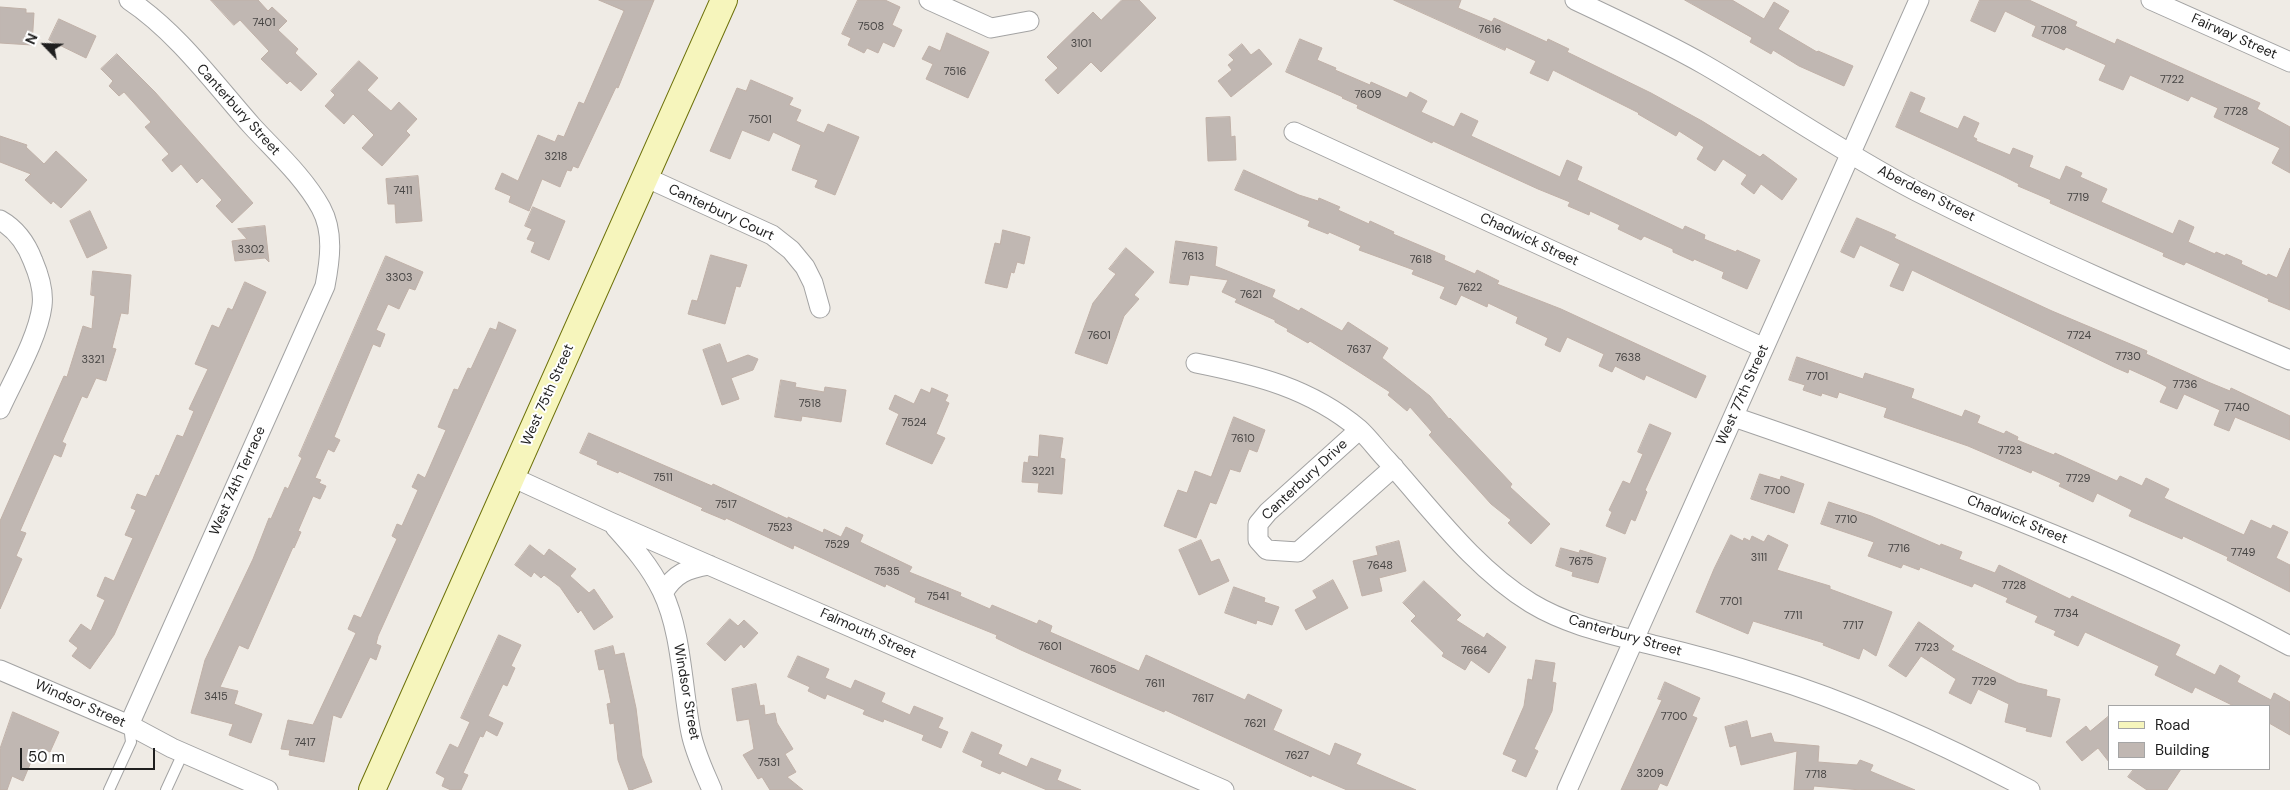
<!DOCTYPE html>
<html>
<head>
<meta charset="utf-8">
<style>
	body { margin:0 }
	#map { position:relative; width:2290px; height:790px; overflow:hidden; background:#efebe5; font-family:"DM Sans",sans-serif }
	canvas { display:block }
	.legend { position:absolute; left:2108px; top:705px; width:162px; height:65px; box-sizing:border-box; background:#fff; border:1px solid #a5a5a5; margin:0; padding:6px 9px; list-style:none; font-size:15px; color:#1f1f1f }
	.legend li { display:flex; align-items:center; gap:10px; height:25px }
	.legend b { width:25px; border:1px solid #a5a5a5 }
	.north { position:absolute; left:20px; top:20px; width:50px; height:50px; -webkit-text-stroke:4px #fff; paint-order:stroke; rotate:294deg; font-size:14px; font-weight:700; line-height:20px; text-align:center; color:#1f1f1f }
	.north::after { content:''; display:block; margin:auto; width:18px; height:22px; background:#1f1f1f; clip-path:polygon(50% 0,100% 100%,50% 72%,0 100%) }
	.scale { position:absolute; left:20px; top:748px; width:135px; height:22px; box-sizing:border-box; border:2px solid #1f1f1f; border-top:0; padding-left:6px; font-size:15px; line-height:18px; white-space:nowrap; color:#1f1f1f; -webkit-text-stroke:4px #fff; paint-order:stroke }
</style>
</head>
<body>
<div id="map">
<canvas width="2290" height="790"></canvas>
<ul class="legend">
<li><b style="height:6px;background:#f6f5bc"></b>Road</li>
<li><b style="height:14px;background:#c0b7b2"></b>Building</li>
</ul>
<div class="north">N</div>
<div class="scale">50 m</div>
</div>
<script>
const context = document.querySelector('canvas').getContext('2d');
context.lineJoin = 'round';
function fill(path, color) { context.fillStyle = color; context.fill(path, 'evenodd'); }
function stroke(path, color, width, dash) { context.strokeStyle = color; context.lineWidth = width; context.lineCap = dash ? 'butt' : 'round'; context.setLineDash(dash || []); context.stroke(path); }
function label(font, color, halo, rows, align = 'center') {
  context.font = font + ' "DM Sans",sans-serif'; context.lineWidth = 4; context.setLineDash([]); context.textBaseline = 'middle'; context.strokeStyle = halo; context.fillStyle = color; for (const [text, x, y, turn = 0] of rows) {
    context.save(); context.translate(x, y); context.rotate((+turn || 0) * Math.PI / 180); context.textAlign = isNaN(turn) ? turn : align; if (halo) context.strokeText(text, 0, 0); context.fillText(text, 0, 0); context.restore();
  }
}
const building = new Path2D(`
	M211,0H258L268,11L272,7L287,21L278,30L298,49L295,53L317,74L301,91L290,81L287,84L261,59L269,51L240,20L234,25Z
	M599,0H654L618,88L616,87L578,168L573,166L571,171L567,170L560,187L542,179L529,211L509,202L511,196L495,189L502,173L518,181L538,135L555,142L558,135L564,137L579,102L584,104L624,11Z
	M858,0H885L900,7L892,25L902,30L894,47L883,42L878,53L867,48L864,53L848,45L851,38L842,34Z
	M1122,0H1139L1156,18L1101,72L1091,62L1058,94L1045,80L1058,68L1047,57L1093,12L1101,20Z
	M1394,0H1461L1458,8L1492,22L1494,18L1547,42L1548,39L1569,49L1567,52L1651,93L1702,121L1760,157L1763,154L1797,179L1782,200L1761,184L1754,194L1741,184L1747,175L1723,159L1715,171L1697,159L1704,147L1679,131L1676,136L1638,114L1639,113L1553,70L1548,81L1530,73L1536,61L1506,47L1505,50Z
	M1685,0H1732L1764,19L1774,2L1789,11L1778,29L1817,52L1818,51L1853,66L1844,86L1799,66L1773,50L1771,54L1750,42L1752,38Z
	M1980,0H2029L2077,22L2075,26L2115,44L2117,39L2260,103L2257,109L2290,127V173L2272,163L2280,148L2214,117L2218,108L2191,96L2188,101L2130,75L2123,90L2099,80L2106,65L2066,47L2064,50L2032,36L2036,26L2005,11L1995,32L1971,21Z
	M0,7L26,9V13H34L32,45L0,43Z
	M59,19L96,36L86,58L49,40Z
	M947,33L989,52L968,98L926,79L933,64L922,59L929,46L940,51Z
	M1300,39L1322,48L1317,60L1336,68L1335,70L1370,85L1371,82L1407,98L1410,92L1427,101L1421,112L1454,127L1461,113L1478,121L1471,136L1560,177L1567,160L1582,167L1577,180L1683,230L1685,226L1705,235L1704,239L1736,252L1737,250L1760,260L1747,289L1722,278L1724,272L1694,259L1693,261L1673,252V249L1644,236L1641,240L1618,229L1620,225L1590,211L1589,215L1568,206L1570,202L1538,189L1433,141L1432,143L1357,108L1358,105L1342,98L1343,97L1286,72Z
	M1242,44L1251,55L1259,49L1272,64L1231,97L1218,81L1232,70L1228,65L1234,60L1229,55Z
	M117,54L155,92L253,203L232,223L216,206L222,200L202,178L197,183L181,164L172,172L162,160L169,154L145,127L151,122L124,92L119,96L109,86L113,81L101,69Z
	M359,61L378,78L367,90L391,111L399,102L417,119L406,131L410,135L382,166L362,148L374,135L353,114L344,124L325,106L335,95L331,91Z
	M751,80L793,98L789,105L801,110L796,121L824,133L828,124L859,137L835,195L815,187L818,180L792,170L801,145L773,132L769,141L742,130L730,159L710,151L737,88L746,91Z
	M1911,92L1925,98L1919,112L1958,129L1964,116L1979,123L1973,137L1977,139L1976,141L2010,155L2013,148L2033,156L2029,167L2060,180L2066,166L2082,173L2080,177L2107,189L2101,202L2173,234L2179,220L2194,227L2188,242L2215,254L2216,252L2225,256L2226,254L2242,261L2241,264L2267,276L2268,274L2277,278L2290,248V310L2268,301L2269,299L2186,262L2184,265L2163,256L2164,253L2050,203L2051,200L2018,186L2019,184L2001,175L1896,127Z
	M1230,117L1231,137L1235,136L1236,160L1208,161L1206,118Z
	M0,136L27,145L26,147L44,164L56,151L87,180L61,208L53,201L51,204L25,180L31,174L0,162Z
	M1244,170L1299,195L1318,201L1319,198L1340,207L1338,210L1369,224L1370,221L1394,232L1393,234L1445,256L1444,260L1475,274L1477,270L1499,281L1497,284L1561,309L1706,376L1696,398L1646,375L1644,380L1615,366L1612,372L1599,366L1604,354L1567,337L1560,352L1545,345L1548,338L1516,323L1518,317L1488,303L1487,307L1461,295L1456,305L1440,298L1445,287L1412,274L1414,270L1359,250L1361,246L1329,232L1328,234L1308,226L1310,221L1235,190Z
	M418,176L422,221L396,223L395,204H388L386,179Z
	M533,207L565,221L549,260L531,252L535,242L527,239L532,229L525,226Z
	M90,211L107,248L87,258L70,221Z
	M1857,218L1896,235L1894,238L2052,311L2147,351L2146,354L2208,382L2230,391L2231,388L2290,416V440L2235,417L2229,431L2214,425L2220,410L2184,394L2177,409L2160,402L2167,387L2158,382L2129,369L2128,373L2114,367L1912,270L1903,291L1890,286L1900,264L1860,245L1854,258L1841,252Z
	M265,226L269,262L265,258L235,261L232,241L247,239L238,229Z
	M1003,230L1030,237L1024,264L1017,262L1014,273L1011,272L1007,288L985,283L995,243L1000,244Z
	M1176,241L1217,247L1215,266L1275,290L1272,297L1299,311L1301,308L1342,331L1348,322L1388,348L1382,358L1430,396L1449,419L1450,418L1512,484L1510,487L1550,524L1531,544L1508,523L1511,520L1491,504L1429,435L1432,432L1410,407L1407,411L1388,395L1390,392L1356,370L1310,341L1308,343L1287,331L1288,329L1275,322V320L1235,302L1237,299L1222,292L1228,280L1190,275L1188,285L1170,283Z
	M1126,248L1154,272L1134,295L1139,299L1124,316L1107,364L1075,353L1093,303L1116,274L1109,269Z
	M711,255L747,265L740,287L736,286L725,324L688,314L692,300L697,301Z
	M386,256L423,272L415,290L409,288L399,309L388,304L376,330L385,334L380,347L373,344L334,437L340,440L334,452L328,449L315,478L321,480L319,483L326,486L320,499L313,496L298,531L301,532L294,548L293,547L248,649L239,645L220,687L238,691L234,704L262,714L251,743L229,735L233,724L191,713L205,660L253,559L269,518L271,519L285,487L288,489L302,458L299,456Z
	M93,271L131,275L128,314L121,313L112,348L116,349L106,381L96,378L87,398L82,396L62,442L66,444L61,457L54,454L38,490L20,531L26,533L16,556L22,559L0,609V521L64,376L67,377L83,326L92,329L95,296L91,295Z
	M245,282L266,292L114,635L90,669L72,656L78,648L69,641L81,624L91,631L105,600L97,596L105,577L114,581L133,538L125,535L136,510L131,508L137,494L146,497L156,475L159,476L177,435L183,437L194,411L189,409L208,369L195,364L212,325L219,328L228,308L232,310Z
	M499,322L516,330L378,636L376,644L381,646L376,660L370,657L341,718L333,715L324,762L289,755L290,750L281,749L288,720L313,725L356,633L348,629L354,615L361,618L397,539L392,536L397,524L402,526L418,490L412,487L418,474L425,478L446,430L438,427L454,389L458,390L468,368L471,369L490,328L496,330Z
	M720,344L727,363L748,355L758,359L753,370L731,378L739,399L722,405L703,350Z
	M1797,357L1863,379L1865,373L1914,389L1911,398L1962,417L1965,410L1980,416L1977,423L2004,434L2006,431L2018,437L2017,440L2054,455L2055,453L2117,481L2120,476L2142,486L2146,478L2169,489L2164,498L2244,535L2251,520L2271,529L2273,525L2288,532L2276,558L2290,565V592L2227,560L2228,557L2183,536L2182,539L2129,516L2132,510L2097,493L2093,502L2059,486L2061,483L2032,470L2031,473L1968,446L1884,417L1887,408L1839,392L1837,398L1822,393L1821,396L1803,390L1805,385L1789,380Z
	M781,380L796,383L795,387L824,392L825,387L846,390L841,422L802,416L801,421L775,417Z
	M932,388L948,395L945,401L949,403L936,434L945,438L932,464L886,444L899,414L889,409L895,395L914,404L921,389L930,393Z
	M1234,417L1265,430L1257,452L1249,449L1240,472L1230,469L1216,504L1210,502L1196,538L1164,526L1178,490L1187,493L1195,471L1211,477Z
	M1650,424L1671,433L1645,490L1647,492L1635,521L1631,519L1625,534L1606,526L1612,512L1609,510L1623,481L1630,484L1643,454L1638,452Z
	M589,433L712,486L713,484L788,519V517L823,533L824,529L841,537L846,527L863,535L860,542L912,567L909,572L961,593L960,596L990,609L992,605L1037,624L1039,620L1052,626L1050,632L1139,671L1146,655L1245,700L1248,694L1282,710L1273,730L1330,756L1335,743L1361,754L1356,764L1416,790H1347L1312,775L1311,777L1165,710L1164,712L1117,692L1021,650L996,638L997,635L915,602L916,598L886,584L885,587L794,545L793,549L726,518L725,520L701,510L703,508L619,471L618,473L597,464L598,461L580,453Z
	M1040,435L1063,438L1060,458L1065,459L1062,494L1038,492L1039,483L1022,482L1024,462L1028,463L1029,456L1038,457Z
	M1760,474L1780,480L1781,476L1804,484L1794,513L1751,499Z
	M1829,502L1871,516L1940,546L1941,544L1962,552L1959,559L1995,573L1999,565L2070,599L2072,596L2180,645L2175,655L2215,675L2220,665L2240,676L2237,682L2271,700L2274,693L2290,702V735L2269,723V706H2234L2195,687L2192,693L2155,675L2159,666L2085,632L2078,646L2054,635L2056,631L2035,622L2038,616L2006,602L2008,598L1974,583L1972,587L1920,567L1919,570L1903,564L1901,568L1868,556L1874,542L1821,524Z
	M1731,535L1743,541L1744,538L1750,541L1752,536L1764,542L1768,535L1788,545L1777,570L1830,586V589L1892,612L1876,656L1863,648L1859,659L1823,645L1824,643L1753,621L1748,634L1696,612L1714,569Z
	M1201,540L1211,562L1219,559L1229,581L1199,595L1179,550Z
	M1399,541L1406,571L1379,578L1382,591L1362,596L1353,561L1378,555L1376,547Z
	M530,545L544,556L549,549L576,569L570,576L589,593L594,589L613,617L594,630L581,610L578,613L560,587L544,575L541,578L534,572L531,577L515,565Z
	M1561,548L1579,553L1580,550L1606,558L1598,583L1572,576L1573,572L1556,566Z
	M1333,580L1348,608L1306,630L1295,610L1317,598L1313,591Z
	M1424,581L1461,615L1456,620L1484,638L1487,633L1506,647L1489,673L1471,660L1465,670L1442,656L1444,653L1411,621L1416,616L1403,603Z
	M1234,587L1265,598L1264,602L1279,607L1272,625L1257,620L1256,624L1225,613Z
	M730,619L738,626L744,620L758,633L744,648L741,644L725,661L707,644Z
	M1919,622L1954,646L1951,650L2018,683L2047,690L2046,696L2060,699L2051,737L2026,731L2027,728L2005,722L2009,704L1978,689L1971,704L1949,693L1956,679L1921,656L1906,677L1889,666Z
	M499,635L521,645L511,666L515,668L507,686L503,684L488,716L503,723L497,736L486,730L483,737L480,736L463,773L468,775L461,790H451L442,786L445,778L436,773L450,744L458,748L470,722L461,718Z
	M613,646L615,655L624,653L636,708L642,756L652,782L631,790H629L618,760L614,723L610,724L607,704L611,703L604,669L599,670L595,651Z
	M798,656L829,669L825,678L851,689L855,680L885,693L881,702L910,715L914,706L943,718L938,728L948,732L941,748L922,740L924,735L884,719L883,722L863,714L865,710L827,694L825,699L808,691L810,687L788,677Z
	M1536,660L1555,663L1552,682L1556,683L1552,711L1534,749L1538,751L1526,777L1512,771L1517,760L1503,754L1524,706L1528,679L1532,680Z
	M1665,682L1700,698L1692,716L1697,718L1667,786L1660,783L1657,790H1621L1662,700L1658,699Z
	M756,684L760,706L764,705L765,715L775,713L777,723L793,749L785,754L796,772L787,777L803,790H770L762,777L758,779L743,755L754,749L749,719L737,721L732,689Z
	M13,712L59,732L50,752L42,748L41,752L36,750L23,781L12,776L7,790H0V749Z
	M2109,716V762L2098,748L2082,761L2066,742L2086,726L2090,731Z
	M1747,721L1751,738L1771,733L1774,742L1819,746L1818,762L1857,765L1860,760L1873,765L1870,771L1915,790H1861L1814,786L1813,790H1794L1797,751L1741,765L1736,745L1730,747L1725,727Z
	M972,732L1002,745L998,754L1027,767L1031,758L1061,770L1057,780L1081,790H1047L1002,771L1000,774L981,766L983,761L963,752Z
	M2134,769H2181L2167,790H2147L2128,777Z`);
const service = new Path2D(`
	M109,790L131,742L129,725
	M166,790L183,753`);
const minor = new Path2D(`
	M929,0L991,28L1029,21
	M1575,0C1619,21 1663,41 1705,65C1776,106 1843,153 1916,191C2038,253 2164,307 2290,360
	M2151,0L2290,62
	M1294,132L1764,348
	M645,177L772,235L791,250L805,267L813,283L820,308
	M0,220C16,229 27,245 33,261C39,275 44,291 42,306C38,338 13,380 0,409
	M1196,363C1256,375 1310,388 1359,429C1369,438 1378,451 1388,461C1432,510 1474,568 1531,603C1569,626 1611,634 1653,645C1691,654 1728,664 1765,676C1857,704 1945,745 2030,790
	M1734,417C1924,482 2113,550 2290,646
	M1359,430L1268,512L1258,524V540L1267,550L1298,552L1394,467
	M512,477L610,522L1224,790
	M615,527C633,547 650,566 662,591C682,632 682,688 691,733C695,753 704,771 712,790
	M663,593C675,573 687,569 709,565
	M0,670L129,725L172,748L268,790
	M129,725L325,286C330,260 334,232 321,208C304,177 275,151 252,126C214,83 177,32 129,0
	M1567,790L1919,0`);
const secondary = new Path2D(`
	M372,790L724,0`);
const numberNames = [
	["7401",264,23],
	["7508",871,27],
	["7616",1490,30],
	["7708",2054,31],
	["3101",1081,44],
	["7516",955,72],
	["7722",2172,80],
	["7609",1368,95],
	["7728",2236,112],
	["7501",760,120],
	["3218",556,157],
	["7411",403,191],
	["7719",2078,198],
	["3302",251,250],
	["7613",1193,257],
	["7618",1421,260],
	["3303",399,278],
	["7622",1470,288],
	["7621",1251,295],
	["7601",1099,336],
	["7724",2079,336],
	["7637",1359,350],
	["7730",2128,357],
	["7638",1628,358],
	["3321",93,360],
	["7701",1817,377],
	["7736",2185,385],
	["7518",810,404],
	["7740",2237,408],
	["7524",914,423],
	["7610",1243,439],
	["7723",2010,451],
	["3221",1043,472],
	["7511",663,478],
	["7729",2078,479],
	["7700",1777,491],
	["7517",726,505],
	["7710",1846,520],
	["7523",780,528],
	["7529",837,545],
	["7716",1899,549],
	["7749",2243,553],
	["3111",1759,558],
	["7675",1581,562],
	["7648",1380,566],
	["7535",887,572],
	["7728",2014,586],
	["7541",938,597],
	["7701",1731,602],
	["7734",2066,614],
	["7711",1793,616],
	["7717",1853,626],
	["7601",1050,647],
	["7723",1927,648],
	["7664",1474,651],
	["7605",1103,670],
	["7729",1984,682],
	["7611",1155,684],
	["3415",216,697],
	["7617",1203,699],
	["7700",1674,717],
	["7621",1255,724],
	["7417",305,743],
	["7627",1297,756],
	["7531",769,763],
	["3209",1650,774],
	["7718",1816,775]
];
const streetNames = [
	["Fairway Street",2234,37,24],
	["Canterbury Street",238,110,48],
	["Aberdeen Street",1926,194,27],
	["Canterbury Court",721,213,25],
	["Chadwick Street",1529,240,25],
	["West 75th Street",548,395,-66],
	["West 77th Street",1743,395,-66],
	["Canterbury Drive",1305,480,-43],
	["West 74th Terrace",238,481,-66],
	["Chadwick Street",2017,520,22],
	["Falmouth Street",868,634,24],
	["Canterbury Street",1625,636,16],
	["Windsor Street",686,692,80],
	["Windsor Street",80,704,24]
];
fill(building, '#c0b7b2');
stroke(building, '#c0b1a8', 1);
stroke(service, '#a3a3a3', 12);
stroke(minor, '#a3a3a3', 21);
stroke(secondary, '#6d710a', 28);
stroke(service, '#fff', 10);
stroke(minor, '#fff', 19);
stroke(secondary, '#f6f5bc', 26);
label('11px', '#474544', null, numberNames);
label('14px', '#1f1f1f', '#fff', streetNames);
</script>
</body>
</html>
